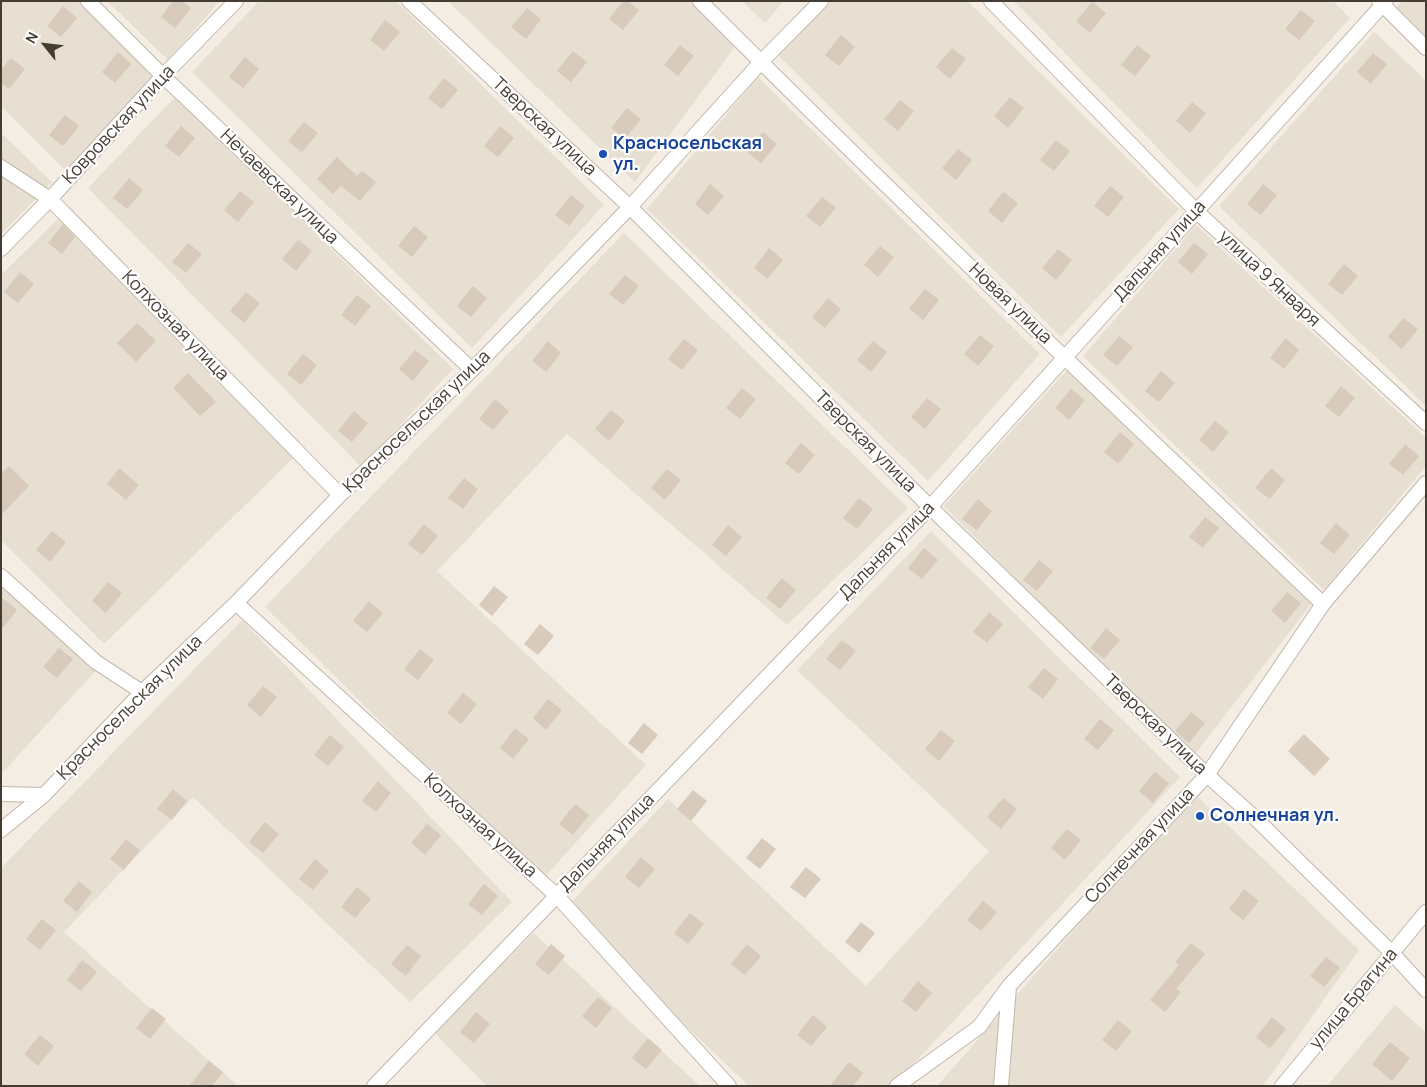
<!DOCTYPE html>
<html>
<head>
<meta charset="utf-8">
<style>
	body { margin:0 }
	#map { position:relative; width:1427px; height:1087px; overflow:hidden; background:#f3ede3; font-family:Manrope,sans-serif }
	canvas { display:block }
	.frame { position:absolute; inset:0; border:2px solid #453d33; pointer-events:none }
	.north { position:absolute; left:20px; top:20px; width:50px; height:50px; -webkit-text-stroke:4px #fff; paint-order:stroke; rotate:299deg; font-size:14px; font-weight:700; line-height:20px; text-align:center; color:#453d33 }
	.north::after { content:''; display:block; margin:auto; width:18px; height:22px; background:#453d33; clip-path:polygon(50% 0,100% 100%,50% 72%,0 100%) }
</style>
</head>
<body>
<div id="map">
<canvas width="1427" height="1087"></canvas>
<div class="frame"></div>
<div class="north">N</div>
</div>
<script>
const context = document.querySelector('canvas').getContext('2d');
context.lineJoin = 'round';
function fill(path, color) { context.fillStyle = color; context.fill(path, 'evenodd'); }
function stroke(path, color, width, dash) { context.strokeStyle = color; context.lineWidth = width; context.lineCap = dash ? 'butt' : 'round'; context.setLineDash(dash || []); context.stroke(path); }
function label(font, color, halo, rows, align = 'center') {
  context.font = font + ' Manrope,sans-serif'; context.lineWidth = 4.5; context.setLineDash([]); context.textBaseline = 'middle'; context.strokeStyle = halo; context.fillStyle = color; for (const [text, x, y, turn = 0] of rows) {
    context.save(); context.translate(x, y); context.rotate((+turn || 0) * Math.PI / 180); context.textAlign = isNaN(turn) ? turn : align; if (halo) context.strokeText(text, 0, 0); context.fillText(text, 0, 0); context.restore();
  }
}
const residential = new Path2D(`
	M1,1H79L154,76L67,172L1,106Z
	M107,1H220L168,60Z
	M259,1H396L604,205L472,348L192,72Z
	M448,1H691L737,44L635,182Z
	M742,1H784L765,23Z
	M824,1H967L1179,209L1061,337L776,53Z
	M1014,1H1333L1350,18L1197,188Z
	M1402,1H1426V45L1391,14Z
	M1374,32L1426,80V406L1219,206Z
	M758,77L1040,354L928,481L647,209Z
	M176,96L453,369L361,467L88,188Z
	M1,133L52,182L1,234Z
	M70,207L304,447L104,644L1,540V275Z
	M1196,225L1426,438V466L1324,590L1083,356Z
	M624,233L908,508L787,625L567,434L437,571L646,765L541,881L265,607Z
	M1067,370L1312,603L1192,758L944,506Z
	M931,531L1180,777L893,1086H749L564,910L668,799L866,986L989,851L797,670Z
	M1,567L104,662L1,774Z
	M242,620L512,902L410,1002L193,797L64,932L238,1086H1V868Z
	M1194,793L1359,950L1263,1086H937Z
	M534,933L700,1086H487L434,1032Z
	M1395,1005L1426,1032V1086H1327Z`);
const building = new Path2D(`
	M173,1H182L191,8L175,28L161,17Z
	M623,1H628L639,10L623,30L609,19Z
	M1092,2L1106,13L1090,33L1076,21Z
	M63,6L77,18L61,37L47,26Z
	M527,8L541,19L526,39L511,27Z
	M1301,10L1315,21L1299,40L1285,29Z
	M385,20L400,32L384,51L370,40Z
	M841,35L855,47L839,66L825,55Z
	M680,45L694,56L678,76L664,65Z
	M1137,45L1151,56L1135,76L1121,65Z
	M952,48L966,59L950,79L936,67Z
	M573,51L587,62L571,82L557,71Z
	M118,52L131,64L115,83L102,72Z
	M1373,53L1387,64L1371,84L1357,72Z
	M245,57L259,69L243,88L229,77Z
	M11,58L25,69L9,89L1,83V70Z
	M444,78L458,90L442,109L428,98Z
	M1010,97L1024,108L1008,128L994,116Z
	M900,100L914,111L898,131L884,119Z
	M1192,102L1206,113L1190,133L1176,121Z
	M627,108L641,119L625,139L611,128Z
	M65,115L79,126L63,146L49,135Z
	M304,122L318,133L302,152L288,141Z
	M181,126L195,138L179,157L165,146Z
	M500,126L514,138L498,157L484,146Z
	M763,132L777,144L761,163L747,152Z
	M1056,140L1070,151L1054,171L1040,160Z
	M958,149L972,160L956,180L942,168Z
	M337,157L357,176L362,171L376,182L360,201L341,186L333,194L317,179Z
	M129,178L143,190L127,209L113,198Z
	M710,184L724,196L708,215L695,204Z
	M1263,184L1277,195L1261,215L1247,204Z
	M1110,186L1124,197L1108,217L1094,206Z
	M240,191L254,202L238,222L224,210Z
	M1003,192L1018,203L1002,223L988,211Z
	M571,195L585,206L569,226L555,215Z
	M822,197L836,208L820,227L806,216Z
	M63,224L75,237L62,254L48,243Z
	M414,226L428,237L412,257L398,246Z
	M298,240L312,251L296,271L282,259Z
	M188,243L202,254L186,273L172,262Z
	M1194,243L1208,254L1192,274L1178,262Z
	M880,246L894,257L878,277L864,265Z
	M769,248L783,260L767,279L754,268Z
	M1058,249L1072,260L1056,280L1042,268Z
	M1344,264L1358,276L1342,295L1328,284Z
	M20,272L34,284L18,303L4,292Z
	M625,275L639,286L623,305L609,294Z
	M473,286L487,298L471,317L457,306Z
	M925,289L939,300L923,320L909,308Z
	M246,292L260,303L244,323L230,311Z
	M357,295L371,306L355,326L341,315Z
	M828,298L841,309L825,328L812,317Z
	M1403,318L1418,329L1402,349L1388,337Z
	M137,323L156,341L136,362L117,343Z
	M980,335L994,346L978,366L964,354Z
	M1119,336L1133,347L1117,366L1103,355Z
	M1286,338L1299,350L1284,369L1270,358Z
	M684,339L698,350L682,370L668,359Z
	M548,341L561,353L546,372L532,361Z
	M873,341L887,352L871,372L857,360Z
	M415,350L429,361L413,381L399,369Z
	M303,354L317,365L301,385L287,374Z
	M1161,371L1175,383L1159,402L1145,391Z
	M188,373L216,402L200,416L173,388Z
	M1341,386L1355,398L1339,417L1325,406Z
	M742,388L756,399L740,419L726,408Z
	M1071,389L1085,400L1069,420L1055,408Z
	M927,398L941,409L925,429L911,417Z
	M495,399L509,411L493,430L479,419Z
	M611,410L625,421L609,441L595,429Z
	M354,411L368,423L352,442L338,431Z
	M1215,421L1229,432L1213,452L1199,440Z
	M1120,432L1134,444L1118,464L1104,452Z
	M801,443L815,455L799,474L785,463Z
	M1405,444L1419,456L1403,475L1389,464Z
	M9,466L29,486L1,515V474Z
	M119,468L139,485L126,500L107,484Z
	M1271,468L1285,480L1270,499L1255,488Z
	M667,469L681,480L665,500L651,488Z
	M464,478L478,489L463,509L448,498Z
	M859,498L873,509L857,529L843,518Z
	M978,499L992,511L977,530L962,519Z
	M1205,517L1219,528L1203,548L1189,537Z
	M1336,523L1350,535L1334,554L1320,543Z
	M424,524L438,536L422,555L408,544Z
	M728,525L742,537L726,556L712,545Z
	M52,531L66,542L50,562L36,550Z
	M924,548L938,560L922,579L908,568Z
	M1039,560L1053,571L1037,591L1023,580Z
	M782,578L796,590L780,609L766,598Z
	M108,582L122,593L106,613L92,601Z
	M494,586L508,597L492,616L479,605Z
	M1287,592L1301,603L1285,623L1271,611Z
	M1,597L17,610L1,630Z
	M369,601L383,613L367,632L353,621Z
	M989,612L1003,624L987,643L973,632Z
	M540,624L554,636L538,655L524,644Z
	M1106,628L1120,640L1104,659L1090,648Z
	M842,640L856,651L840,670L826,659Z
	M59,648L73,659L57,678L43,667Z
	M420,649L434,660L418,680L404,669Z
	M1044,668L1058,679L1043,699L1028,687Z
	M263,686L277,697L261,717L247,705Z
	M463,693L477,704L461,724L447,713Z
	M548,699L562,710L546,730L533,718Z
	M1191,712L1205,723L1189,743L1175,731Z
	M1100,719L1114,730L1098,750L1084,739Z
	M644,723L658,735L642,754L628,743Z
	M515,728L529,739L513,759L500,748Z
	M941,730L955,741L939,761L925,749Z
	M1304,734L1330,759L1314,776L1288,751Z
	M330,735L344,747L328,766L314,755Z
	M1155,772L1169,783L1153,803L1139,791Z
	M378,781L391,793L376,812L362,801Z
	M173,789L187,801L172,820L157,809Z
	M693,790L707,801L691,821L677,809Z
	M1003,798L1017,809L1001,829L987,817Z
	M575,804L589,815L573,835L559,824Z
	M265,822L279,834L263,853L249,842Z
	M427,824L441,835L425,855L411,843Z
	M1067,829L1081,840L1065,860L1051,848Z
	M762,838L776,849L760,869L746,858Z
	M126,839L140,850L124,870L110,859Z
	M641,857L655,869L639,888L625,877Z
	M315,859L329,871L313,890L299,879Z
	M806,867L821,879L805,898L790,887Z
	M79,881L92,892L77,912L63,901Z
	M484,884L498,896L482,915L468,904Z
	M357,887L371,899L355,918L341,907Z
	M1244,889L1259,901L1243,920L1229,909Z
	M983,901L997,912L981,931L967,920Z
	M690,913L704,924L688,944L674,933Z
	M42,919L56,930L40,950L26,939Z
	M861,922L875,933L859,953L845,942Z
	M1191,943L1205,954L1176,989L1181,992L1165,1012L1150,1000L1179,965L1175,962Z
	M551,944L565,956L549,975L535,964Z
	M747,944L761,956L745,975L731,964Z
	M407,945L421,956L406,976L391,964Z
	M1326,957L1340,968L1324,987L1310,976Z
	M82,960L97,972L81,991L67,980Z
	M918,981L932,993L916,1012L902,1001Z
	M598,997L612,1008L596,1028L582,1016Z
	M152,1008L166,1019L150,1039L136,1028Z
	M476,1012L490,1024L474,1043L460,1032Z
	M813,1015L827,1027L811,1046L797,1035Z
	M1272,1017L1286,1029L1270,1048L1256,1037Z
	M1118,1020L1132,1031L1116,1051L1102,1040Z
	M40,1035L54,1046L38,1066L24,1054Z
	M648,1038L662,1050L646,1069L632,1058Z
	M1390,1042L1410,1058L1392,1081L1372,1064Z
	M209,1061L223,1072L212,1086H189Z
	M849,1062L863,1073L853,1086H830Z`);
const street = new Path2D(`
	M88,1L163,76L472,370
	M409,1L630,207L930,507L1207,775L1254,817L1392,953L1426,990
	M700,1C904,206 1114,405 1323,604
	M991,1L1196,211L1426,423
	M1379,1L1426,48
	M1,167L50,199L340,495
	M1,249L50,199L163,76L236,1
	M1,576L96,662L142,692
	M236,603L557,896L729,1086
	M1,794L44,795
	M1,830L44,795L142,692L236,603L340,495L472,370L630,207L761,62L821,1
	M374,1086L930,507L1386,1
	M897,1086L979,1027L1009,986L1207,775L1323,604L1426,483
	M1001,1086L1009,987
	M1282,1086L1426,912`);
const markers = [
	[603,154,5,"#1a4fb4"],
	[1200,816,5,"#1a4fb4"]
];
const streetNames = [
	["Ковровская улица",119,125,-47],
	["Тверская улица",544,127,43],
	["Нечаевская улица",279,187,44],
	["Дальняя улица",1160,251,-48],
	["улица 9 Января",1269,279,43],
	["Новая улица",1010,304,44],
	["Колхозная улица",175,326,46],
	["Красносельская улица",417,422,-44],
	["Тверская улица",865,442,45],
	["Дальняя улица",887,551,-46],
	["Красносельская улица",130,708,-45],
	["Тверская улица",1155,725,44],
	["Колхозная улица",480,826,42],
	["Дальняя улица",607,843,-46],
	["Солнечная улица",1140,846,-47],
	["улица Брагина",1354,999,-50]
];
const transitNames = [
	["Красносельская",613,144],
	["ул.",613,165],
	["Солнечная ул.",1210,816]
];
fill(residential, '#e7dfd1');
fill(building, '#d8cbbb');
stroke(street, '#c2b7a9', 16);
stroke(street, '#fff', 14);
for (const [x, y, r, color] of markers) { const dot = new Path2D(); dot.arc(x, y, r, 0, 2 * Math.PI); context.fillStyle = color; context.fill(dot); stroke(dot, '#fff', 2); }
label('18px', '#453d33', '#fff', streetNames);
label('bold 18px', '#164399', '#fff', transitNames, 'left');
</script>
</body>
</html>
